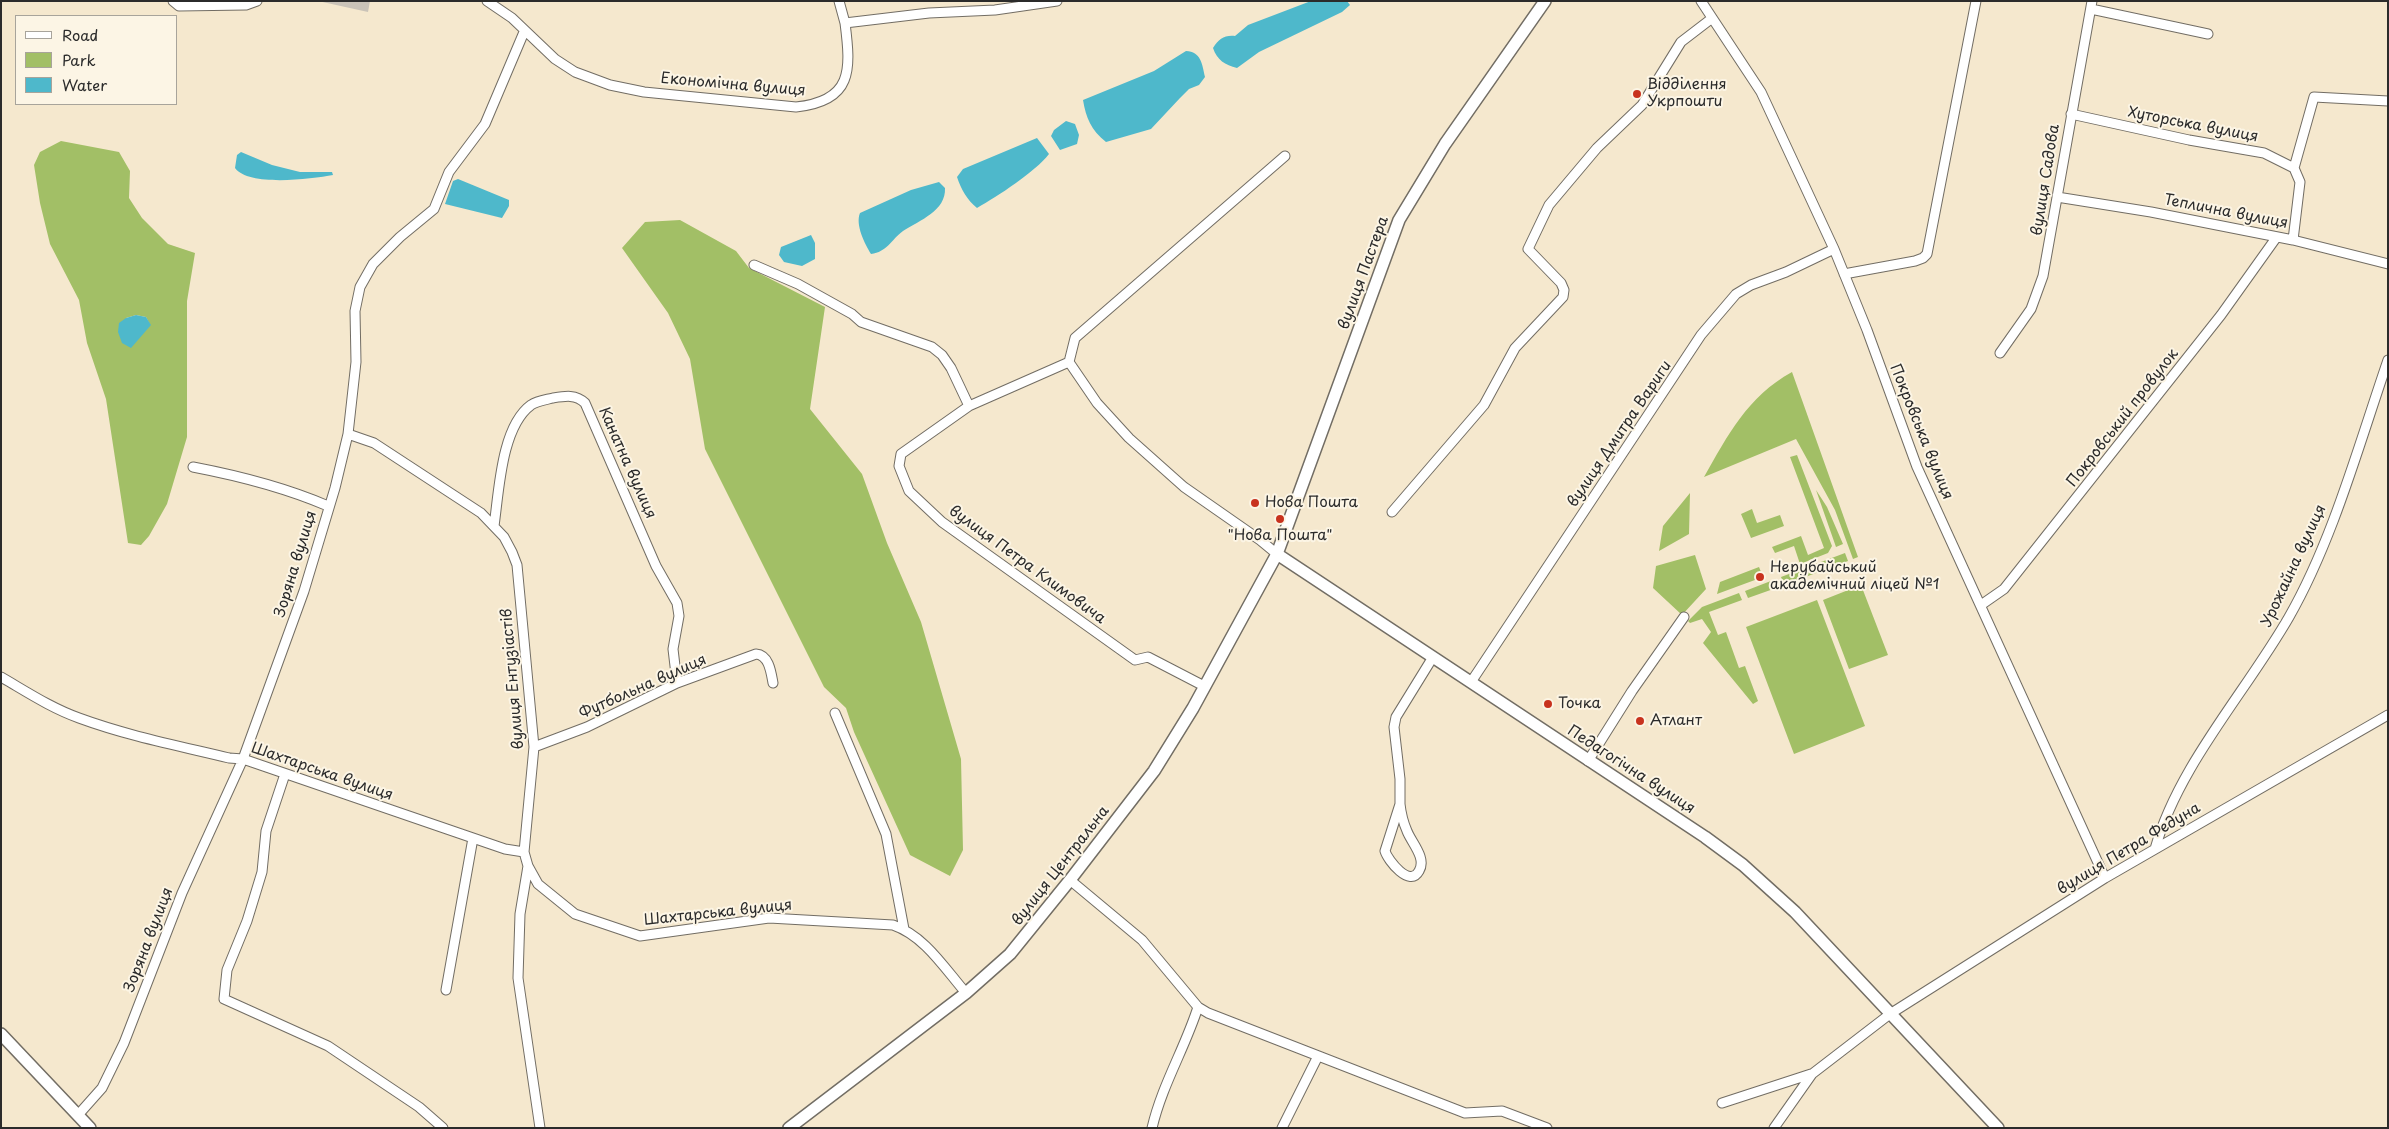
<!DOCTYPE html>
<html>
<head>
<meta charset="utf-8">
<style>
	body { margin:0 }
	#map { position:relative; width:2389px; height:1129px; overflow:hidden; background:#f5e8ce; font-family:"Playpen Sans",sans-serif }
	canvas { display:block }
	.frame { position:absolute; inset:0; border:2px solid #2b2b2b; pointer-events:none }
	.legend { position:absolute; left:15px; top:15px; width:162px; height:90px; box-sizing:border-box; background:#fcf5e5; border:1px solid #a8a49b; margin:0; padding:6px 9px; list-style:none; font-size:15px; color:#2b2b2b }
	.legend li { display:flex; align-items:center; gap:10px; height:25px }
	.legend b { width:25px; border:1px solid #a8a49b }
</style>
</head>
<body>
<div id="map">
<canvas width="2389" height="1129"></canvas>
<div class="frame"></div>
<ul class="legend">
<li><b style="height:6px;background:#fff"></b>Road</li>
<li><b style="height:14px;background:#a2bf66"></b>Park</li>
<li><b style="height:14px;background:#4eb8cb"></b>Water</li>
</ul>
</div>
<script>
const context = document.querySelector('canvas').getContext('2d');
context.lineJoin = 'round';
function fill(path, color) { context.fillStyle = color; context.fill(path, 'evenodd'); }
function stroke(path, color, width, dash) { context.strokeStyle = color; context.lineWidth = width; context.lineCap = dash ? 'butt' : 'round'; context.setLineDash(dash || []); context.stroke(path); }
function label(font, color, halo, rows, align = 'center') {
  context.font = font + ' "Playpen Sans",sans-serif'; context.lineWidth = 4; context.setLineDash([]); context.textBaseline = 'middle'; context.strokeStyle = halo; context.fillStyle = color; for (const [text, x, y, turn = 0] of rows) {
    context.save(); context.translate(x, y); context.rotate((+turn || 0) * Math.PI / 180); context.textAlign = isNaN(turn) ? turn : align; if (halo) context.strokeText(text, 0, 0); context.fillText(text, 0, 0); context.restore();
  }
}
const industrial = new Path2D(`
	M318,1H370L368,12Z`);
const green = new Path2D(`
	M61,141L119,152L130,171L129,198L142,218L168,244L195,253L187,301V437L167,504L149,536L141,545L128,543L106,399L87,343L79,300L50,244L40,203L34,165L40,152ZM136,315L146,317L150,325L138,338L126,318Z
	M680,220L736,251L749,268L825,307L810,409L862,474L887,543L921,622L961,759L963,850L950,876L910,855L854,732L846,708L824,687L705,449L690,359L668,313L622,248L645,222Z
	M1792,372L1858,557L1853,559L1835,510L1796,439L1704,477C1728,435 1747,397 1792,372Z
	M1797,455L1832,546L1828,553L1800,564L1794,546L1775,553L1772,547L1801,536L1808,555L1824,548L1790,457Z
	M1816,490L1827,507L1843,544L1836,547Z
	M1690,493L1689,534L1659,551L1663,526Z
	M1752,509L1757,523L1780,515L1784,526L1751,538L1741,514Z
	M1845,553L1848,561L1784,585L1781,577Z
	M1695,555L1706,589L1682,615L1653,588L1656,566Z
	M1759,567L1763,577L1717,594L1720,582Z
	M1776,579L1779,587L1748,598L1745,591Z
	M1861,585L1888,655L1849,669L1823,600Z
	M1739,593L1742,600L1709,612L1718,635L1726,632L1739,668L1745,666L1758,701L1753,704L1703,643L1711,632L1702,619L1690,623L1688,621L1702,607Z
	M1817,600L1865,726L1794,754L1746,627Z`);
const water = new Path2D(`
	M1311,1H1347L1350,5L1342,12L1259,52L1237,68C1225,65 1217,60 1213,48C1219,39 1224,35 1235,36L1248,25Z
	M1186,51C1201,52 1202,63 1205,77L1199,85L1189,89L1180,98L1151,129L1106,142C1091,130 1086,118 1083,100L1154,71Z
	M1066,121L1075,124L1079,135L1077,144L1060,150L1051,136L1054,130Z
	M1037,138L1049,154C1035,172 998,196 977,208C967,200 961,189 957,177L963,169Z
	M241,152L272,165L300,172H332L333,175C311,179 249,187 235,168L237,155Z
	M458,179L509,200V206L502,218L445,204L453,181Z
	M939,182L945,188C946,211 920,220 903,231C891,240 887,252 871,254C865,244 855,225 860,213L911,190Z
	M811,235L815,243V259L802,266L784,262L779,255L781,247Z
	M136,315L146,317L151,325L131,348L122,343L118,332L119,323L126,318Z`);
const minor = new Path2D(`
	M173,1L179,6L246,5L257,1
	M487,1L512,18L555,59L575,72L610,85L644,92L796,107C853,101 851,70 845,23L929,13L995,10L1057,1
	M839,1L845,23
	M1701,1L1761,92L1834,249L1867,330L1917,467L2105,878
	M2091,9L2208,34
	M2071,114L2189,140L2264,153L2294,168L2300,182L2293,240
	M2294,168L2314,97L2388,101
	M2057,197L2151,212L2293,240L2388,264
	M754,265L798,284L852,314L861,322L932,347L942,355L951,368L969,406
	M1844,274L1915,261L1923,258L1927,254L1976,1
	M2000,353L2031,309L2043,276L2092,1
	M1069,362L1097,403L1129,438L1184,487L1260,540L1277,554
	M348,434L374,443L481,513L504,537L512,552L517,565L534,747L524,852L528,866L520,914L518,978L540,1128
	M193,467C240,476 284,487 328,506
	M1392,512L1484,405L1515,348L1563,297L1564,290L1561,283L1528,249L1549,205L1597,148L1642,105L1681,42L1711,19
	M494,526C499,492 501,427 531,405C537,401 545,400 553,398C565,396 576,394 585,403L656,566L677,603L679,616L673,649L677,683
	M1981,605L2004,589L2221,315L2276,238
	M1,677C27,692 51,708 79,718C128,736 179,746 229,758L243,759L505,849L524,852
	M1471,682L1701,335L1736,294L1751,285L1786,272L1834,249
	M1204,686L1148,657L1135,660L942,522L909,491L899,466L901,454L969,406L1069,362L1075,338L1285,156
	M835,713L886,834L904,929
	M534,747L587,727L677,683L756,654C769,655 771,672 773,683
	M1588,761L1632,691L1684,617
	M285,774L266,831L262,872L247,921L227,970L224,999L328,1046L419,1107L443,1128
	M1400,804C1401,813 1403,822 1407,831C1411,842 1427,858 1419,871C1410,888 1388,861 1385,851L1400,804V779L1394,727L1396,717L1433,657
	M2155,849C2178,766 2246,692 2289,617C2333,540 2359,444 2388,360
	M528,866L538,884L575,914L640,936L769,918L893,925C925,936 945,969 966,993
	M1070,880L1142,940L1198,1007C1185,1048 1162,1085 1152,1128
	M446,990L473,838
	M1198,1007L1208,1013L1465,1113L1502,1111L1547,1128
	M1722,1103L1811,1074
	M78,1115L102,1088L124,1043L182,893L243,759L304,591L335,488L348,434L356,362L355,311L360,287L373,264L400,237L434,209L449,172L485,124L524,32
	M1282,1128L1318,1056
	M1774,1128L1812,1074L1890,1014L2105,878L2388,715`);
const tertiary = new Path2D(`
	M1277,554L1705,837L1743,865L1795,912L1998,1128
	M1,1034L90,1128
	M789,1128L966,993L1010,954L1070,880L1154,771L1193,708L1277,554L1399,220L1445,144L1545,1`);
const markers = [
	[1637,94,5,"#c8321e"],
	[1255,503,5,"#c8321e"],
	[1280,519,5,"#c8321e"],
	[1760,577,5,"#c8321e"],
	[1548,704,5,"#c8321e"],
	[1640,721,5,"#c8321e"]
];
const streetNames = [
	["Економічна вулиця",733,85,5],
	["Хуторська вулиця",2193,125,11],
	["вулиця Садова",2046,180,-81],
	["Теплична вулиця",2226,212,11],
	["вулиця Пастера",1364,273,-70],
	["Покровський провулок",2123,418,-52],
	["Покровська вулиця",1921,432,68],
	["вулиця Дмитра Вариги",1620,434,-56],
	["Канатна вулиця",627,463,66],
	["Зоряна вулиця",296,564,-73],
	["вулиця Петра Климовича",1027,565,36],
	["Урожайна вулиця",2294,566,-65],
	["вулиця Ентузіастів",513,679,-95],
	["Футбольна вулиця",643,687,-24],
	["Педагогічна вулиця",1631,770,33],
	["Шахтарська вулиця",322,772,19],
	["вулиця Петра Федуна",2129,849,-31],
	["вулиця Центральна",1061,866,-52],
	["Шахтарська вулиця",718,913,-6],
	["Зоряна вулиця",149,940,-69]
];
const poiNames = [
	["Відділення",1647,85],
	["Укрпошти",1647,102],
	["Нова Пошта",1265,503],
	["\"Нова Пошта\"",1280,536,"center"],
	["Нерубайський",1770,568],
	["академічний ліцей №1",1770,585],
	["Точка",1558,704],
	["Атлант",1650,721]
];
fill(industrial, '#cac3b8');
fill(green, '#a2bf66');
fill(water, '#4eb8cb');
stroke(minor, '#726d64', 11);
stroke(tertiary, '#726d64', 14);
stroke(minor, '#fff', 9);
stroke(tertiary, '#fff', 11);
for (const [x, y, r, color] of markers) { const dot = new Path2D(); dot.arc(x, y, r, 0, 2 * Math.PI); context.fillStyle = color; context.fill(dot); stroke(dot, '#fcf5e5', 2); }
label('15px', '#2b2b2b', '#fcf5e5', streetNames);
label('15px', '#2b2b2b', '#fcf5e5', poiNames, 'left');
</script>
</body>
</html>
